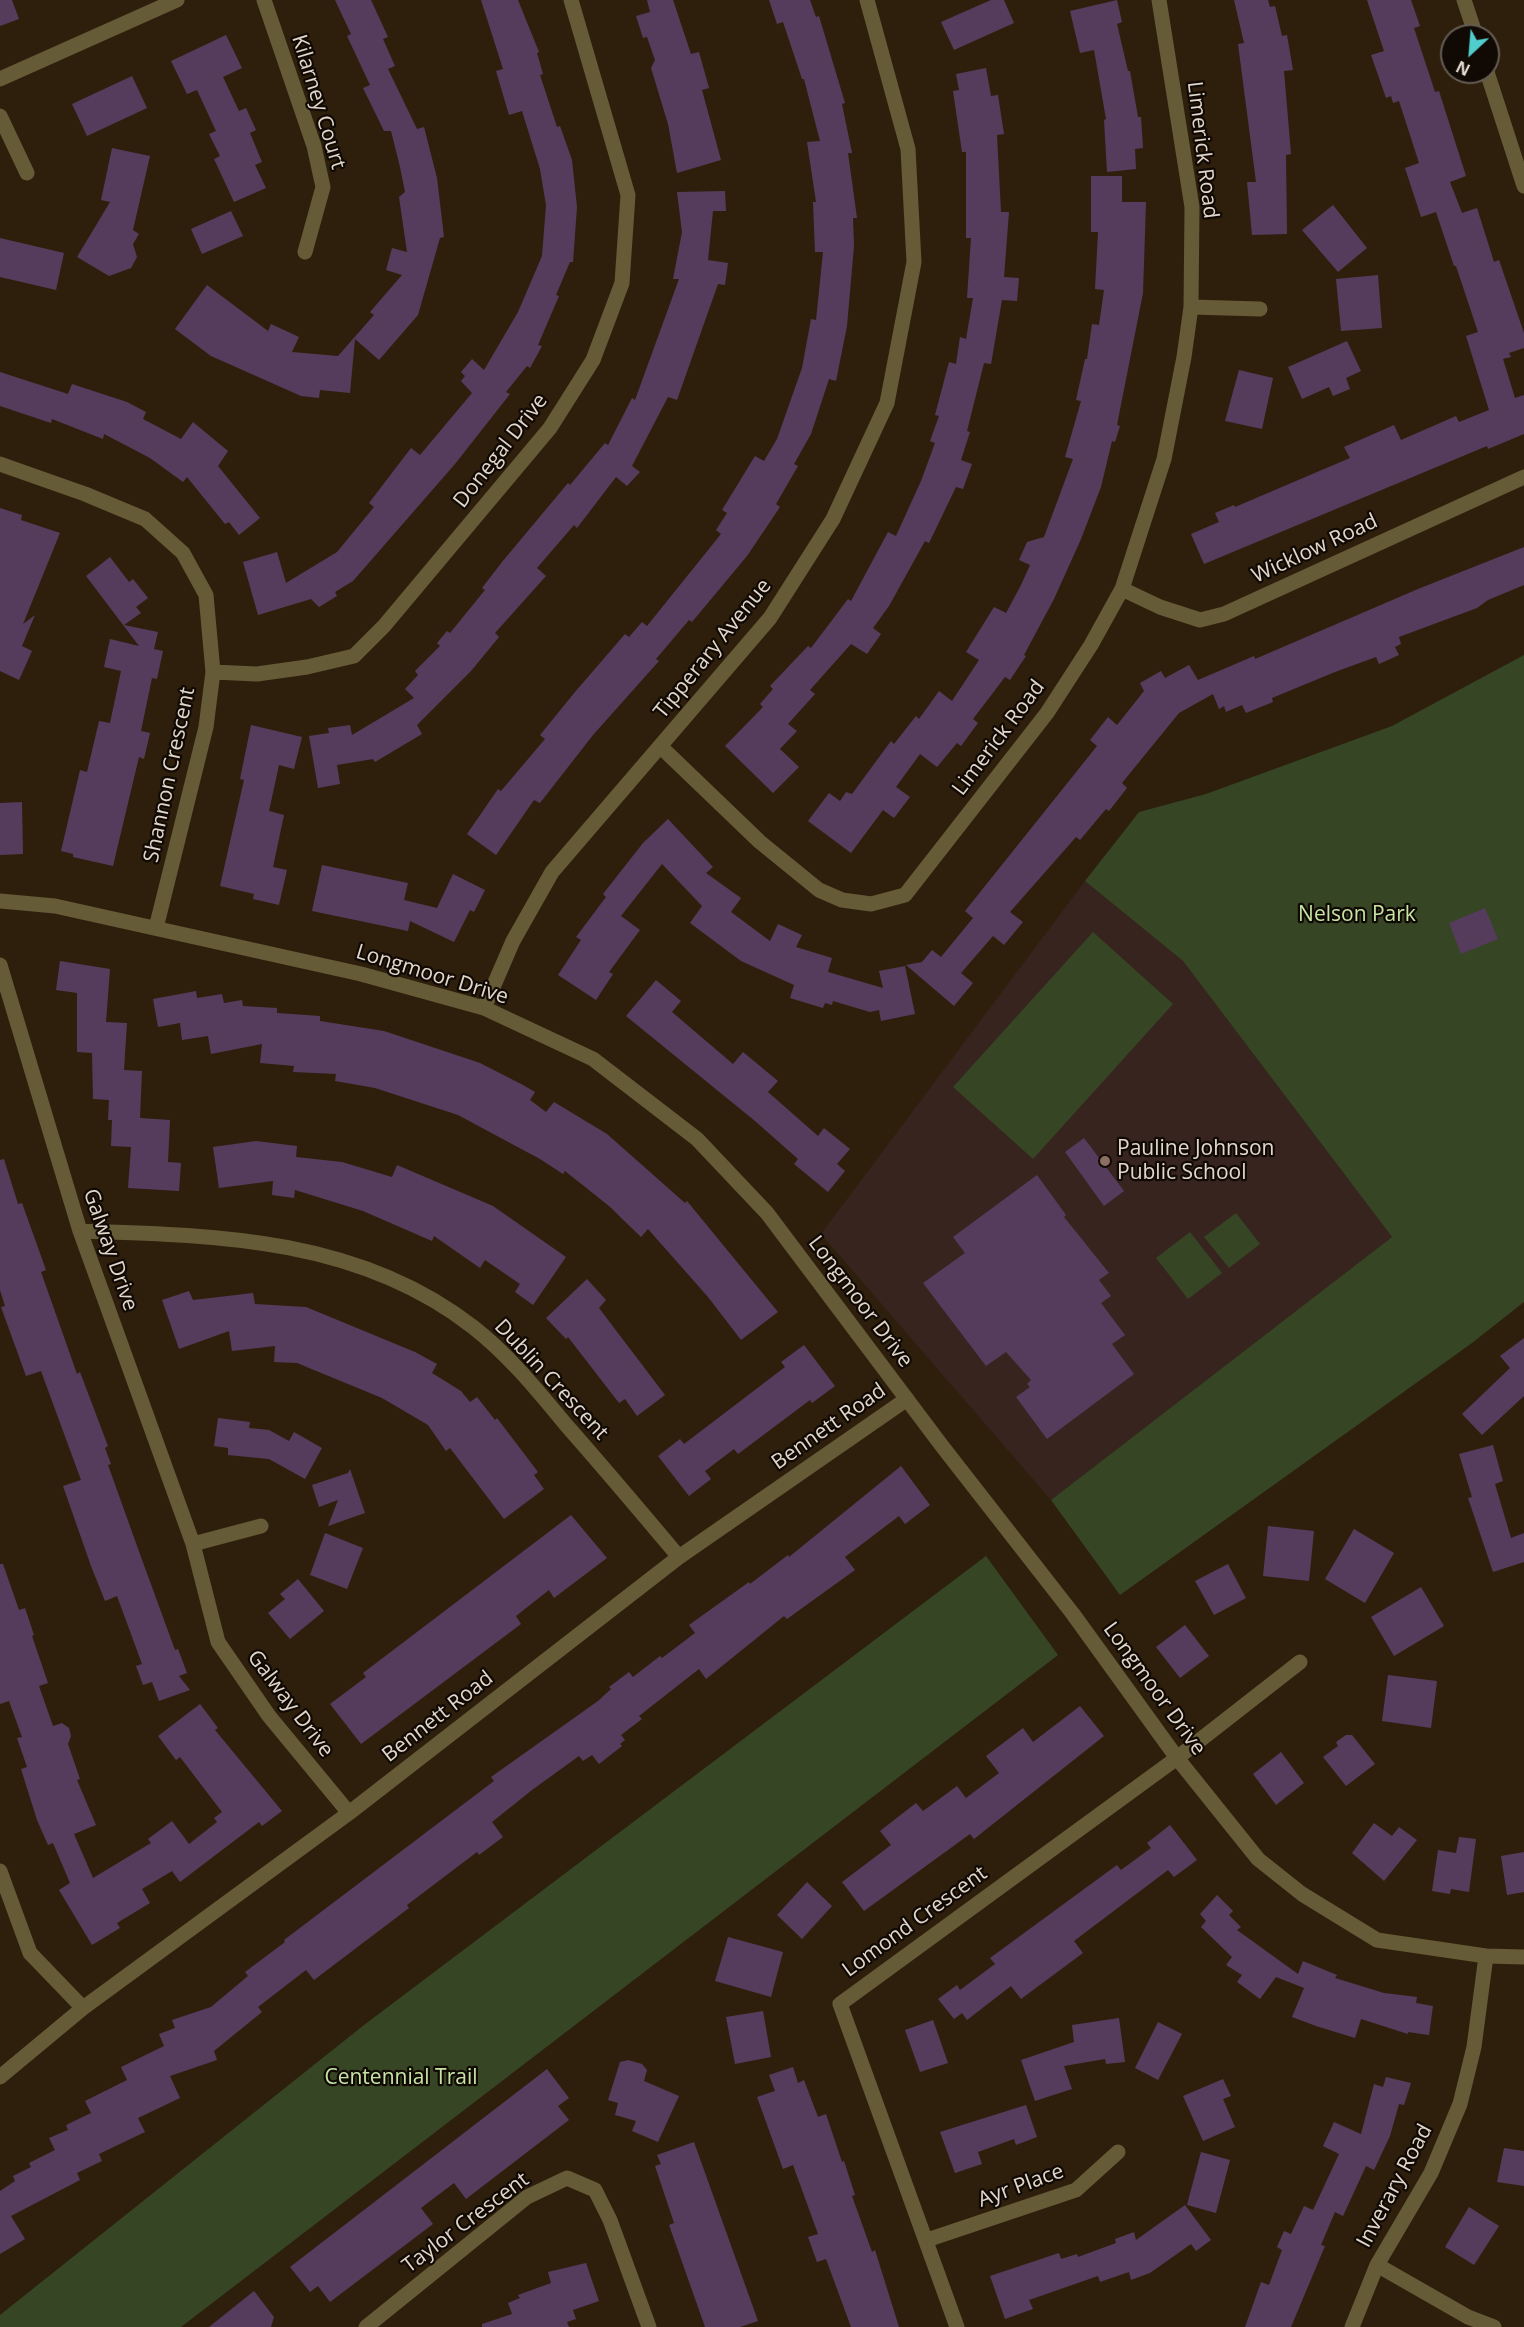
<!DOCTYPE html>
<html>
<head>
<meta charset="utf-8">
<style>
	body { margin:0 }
	#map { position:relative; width:1524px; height:2327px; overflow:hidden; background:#2e1f0d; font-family:"Open Sans",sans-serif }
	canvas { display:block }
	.north { position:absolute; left:1440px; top:24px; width:60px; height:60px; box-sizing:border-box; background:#110a04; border:2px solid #655c54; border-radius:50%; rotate:206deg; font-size:16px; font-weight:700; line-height:24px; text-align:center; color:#e2d7cc }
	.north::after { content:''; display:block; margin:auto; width:21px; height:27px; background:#52cdcd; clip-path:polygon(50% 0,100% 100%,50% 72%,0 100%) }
</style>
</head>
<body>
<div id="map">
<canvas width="1524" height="2327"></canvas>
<div class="north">N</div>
</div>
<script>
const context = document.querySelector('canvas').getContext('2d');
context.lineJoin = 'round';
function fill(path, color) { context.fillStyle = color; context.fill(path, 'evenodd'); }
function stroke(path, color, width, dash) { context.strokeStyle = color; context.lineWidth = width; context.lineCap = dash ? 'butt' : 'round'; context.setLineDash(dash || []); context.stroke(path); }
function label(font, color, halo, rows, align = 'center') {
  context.font = font + ' "Open Sans",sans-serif'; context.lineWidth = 4.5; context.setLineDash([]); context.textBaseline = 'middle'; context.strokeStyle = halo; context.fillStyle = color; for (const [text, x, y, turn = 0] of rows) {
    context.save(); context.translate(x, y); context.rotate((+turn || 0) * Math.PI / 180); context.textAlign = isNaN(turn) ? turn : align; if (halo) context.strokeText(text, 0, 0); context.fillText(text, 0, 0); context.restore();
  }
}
const education = new Path2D(`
	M1085,881L1183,961L1392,1237L1051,1500L821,1234Z`);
const green = new Path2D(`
	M1524,655V1302L1472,1343L1120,1595L1051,1500L1392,1237L1183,961L1085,881L1139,812L1206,794L1392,726Z
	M1093,932L1173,1004L1033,1159L953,1087Z
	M1236,1213L1260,1244L1229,1268L1204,1237Z
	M1190,1232L1222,1273L1188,1299L1156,1258Z
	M986,1556L1058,1655L181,2327H0V2315L364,2025Z`);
const building = new Path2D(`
	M0,0H12L19,19L0,26Z
	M335,0H371L388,37L383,39L395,66L388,69L417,129L424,127L437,178L444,237L440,238L418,315L379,360L355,339L350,393L320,390L319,398L301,396L211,356L175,329L207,285L268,331L271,324L299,337L292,352L338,356L374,315L370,312L402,275L386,270L392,248L407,252L399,197L405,192L400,167L391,131H384L363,88L370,85L347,36L351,34Z
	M481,0H518L539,52L537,53L543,74L540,75L557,127L560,126L572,160L577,207L573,262H570L556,295L559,296L538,345L542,346L530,368L527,366L506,392L510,394L455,464L353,581L335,592L337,596L319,607L311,599L258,615L243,562L277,552L286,583L337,552L374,507L369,503L411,448L420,455L472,393L461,381L465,376L461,372L472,359L484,370L518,312L542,256L546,205L540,169L522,111L509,115L496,71L503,69Z
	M647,0H673L691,54L699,52L709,88L702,90L721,160L677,173L668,124L651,68L655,60L647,37L643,38L636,16L650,12Z
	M769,0H810L816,17L819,16L845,103L842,104L852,153H848L857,218H853L854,246L847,326L836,381L829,379L811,434L794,464L798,466L776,504L780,507L747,556L692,622L689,620L656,659L659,661L593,735L540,803L534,800L496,855L467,834L498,789L501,791L545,739L540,735L575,692L625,634L629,637L642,622L647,626L721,534L716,530L727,513L722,510L755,456L764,461L777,439L802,368L811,319L816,320L823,252H815L813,202H816L807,142L820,141L804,79H802L783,22L777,24Z
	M991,0H1004L1014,23L954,50L941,22Z
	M1117,0L1122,22L1117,24L1128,71H1130L1138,117H1141L1143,148L1135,149L1136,169L1107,172L1104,120L1106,119L1094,50L1080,53L1070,11Z
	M1234,0H1268L1270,7L1275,6L1282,36L1287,35L1293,70L1284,71L1291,154L1286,155L1287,234L1252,235L1247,182H1256L1238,44L1244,43Z
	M1367,0H1411L1420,26L1414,28L1435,92L1439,91L1466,176L1450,182L1462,213L1477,208L1494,262L1499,260L1524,333V348L1509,353L1511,357L1503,359L1515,398L1524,395V434L1488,449L1487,446L1204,564L1191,534L1219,522L1215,513L1234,505L1235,507L1350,458L1344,447L1394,425L1401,440L1456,416L1459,422L1489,410L1466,336L1478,332L1456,266H1454L1436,212L1421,217L1405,168L1419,163L1399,101L1393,103L1391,96L1386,98L1371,55L1384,51Z
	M226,35L242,68L223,77L239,111L246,108L256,130L250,133L262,162L255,165L266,188L234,202L214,159L220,156L209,134L216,131L197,90L187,94L171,61Z
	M986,68L991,96L998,95L1004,134L997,135L1001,212H1009L1004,277L1019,278L1017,301L1002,300L991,364L984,363L967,431L970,432L961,460L972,464L963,489L956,487L929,543L925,541L889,606L873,628L881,634L867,654L851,644L810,690L815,694L788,724L797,731L780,749L799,767L773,793L725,746L763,707L760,704L773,689L770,686L808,646L811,648L848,599L851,601L888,532L896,536L921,481L935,443L930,441L939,416L935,415L949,362L956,364L960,337L966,339L973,298H967L971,238H966V152H962L953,91L959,90L956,74Z
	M132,76L147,108L87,136L72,104Z
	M112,148L150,156L133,230L139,234L133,244L137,257L131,268L109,276L77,257L110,202L101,200Z
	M1091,176H1122V202H1146L1143,293L1117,425L1120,426L1115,442L1112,441L1101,487L1081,539L1054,599L1024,655L1026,656L1010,680L1005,677L973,719L978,723L961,746L957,743L937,767L920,754L896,787L910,797L894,818L883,810L851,853L808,821L829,793L840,801L846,792L852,794L891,741L894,744L916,716L919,719L939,691L952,701L979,660L966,652L994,607L1006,613L1021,585L1030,565L1019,560L1027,542L1044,537L1073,459L1065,457L1081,401L1076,400L1085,359H1087L1092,324L1099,325L1104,290L1095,289L1098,232H1091Z
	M725,191L726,211H713L708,260L728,263L725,285L718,284L677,400L668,397L632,466L640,472L627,486L616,477L577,528L574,525L537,568L546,576L495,633L499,637L471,671L417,725L422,734L375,762L373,759L337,765L340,784L318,788L309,736L329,733L328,728L350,725L352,735L414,698L405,689L418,675L415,671L440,646L437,643L447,631L450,633L485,590L482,588L502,562L568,483L570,485L605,443L608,445L632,398L635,400L679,279H673L682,232L677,192Z
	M1333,205L1367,248L1338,272L1302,230Z
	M231,211L243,236L202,254L191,229Z
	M0,238L64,253L56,290L0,277Z
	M1378,275L1382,328L1341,331L1336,279Z
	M1347,341L1361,371L1346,378L1350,389L1333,396L1329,387L1302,399L1288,367Z
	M1239,370L1273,378L1262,429L1225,421Z
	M0,372L68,394L72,384L127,402L146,412L143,419L181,439L193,422L228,451L218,466L260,518L239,535L229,522L225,524L187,477L183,482L150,458L104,434L103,439L52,419L51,423L0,406Z
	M0,508L22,515L21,520L60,533L23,624L35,615L22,646L32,651L19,680L0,671Z
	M1524,547V585L1488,600L1477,608L1399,637L1401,644L1395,647L1399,655L1379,664L1376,657L1335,672L1272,698L1273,702L1246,713L1242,705L1226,712L1224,706L1219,709L1213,694L1179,713L1122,783L1127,788L1109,811L1106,809L1080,840L1076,837L1010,912L1023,922L1004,945L993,936L961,973L973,983L954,1006L906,965L922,962L932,950L941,957L973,918L965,911L1097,746L1090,740L1108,717L1117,725L1144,691L1140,683L1161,671L1165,678L1189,665L1198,680L1254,656L1255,659L1418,589Z
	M110,557L129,582L133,579L148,598L136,607L141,613L124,625L158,632L154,649L163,651L157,679L152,678L141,731L150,733L144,759L139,757L113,866L73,857V854L61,851L80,770L87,772L99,721L110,723L121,671L104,667L110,639L139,646L86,576Z
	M251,725L302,737L294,769L279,765L269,811L284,815L273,867L287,870L279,905L253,899L254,894L220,886L244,780L240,779Z
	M22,802L23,854L0,855V803Z
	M668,819L713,867L706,873L741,898L731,912L770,941L778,924L802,935L796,947L832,958L828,972L883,988L879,971L905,966L915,1014L881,1021L879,1010L870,1012L833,1001L832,1005L825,1003L823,1008L790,998L794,985L741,961L690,923L702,906L662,864L621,916L640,930L609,972L613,974L596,1000L558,975L581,940L576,937L606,897L603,894L643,843Z
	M322,865L408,883L404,900L437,908L453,874L485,890L474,912L470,910L454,942L410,921L408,931L312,911Z
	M1485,908L1498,939L1461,954L1449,923Z
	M60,961L110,969L106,1022L127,1023L124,1070L142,1071L140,1118L170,1120L168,1162L181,1163L179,1191L128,1188L131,1147L111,1146L112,1120H108L109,1100L93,1099L92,1053L77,1052V993L56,990Z
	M656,980L681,1001L672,1012L733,1064L743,1052L778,1081L768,1092L818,1136L824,1128L850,1149L837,1164L845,1171L828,1192L794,1164L798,1159L755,1121L626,1016Z
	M196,991L197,998L222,994L224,1003L242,1000L243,1006L277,1008V1013L320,1016V1021L384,1031L480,1063L523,1085L535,1092L530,1100L546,1112L554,1102L607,1134L685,1203L687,1201L778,1312L741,1340L708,1297L648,1229L641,1237L609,1206L565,1171L563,1174L540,1159L458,1115L375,1088L335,1081L336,1074L293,1072L294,1066L260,1063L262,1044L211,1054L208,1036L182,1040L180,1023L158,1027L153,999Z
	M1084,1138L1124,1191L1104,1206L1065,1152Z
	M256,1141L297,1146L296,1157L342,1162L392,1177L397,1165L493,1206L566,1257L533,1305L515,1292L520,1284L485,1260L480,1268L434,1236L432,1241L363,1211L295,1190L294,1198L272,1195L273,1181L219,1188L213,1147Z
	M4,1159L18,1204L22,1203L46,1270L41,1272L77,1374L80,1372L108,1446L105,1448L111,1464L108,1465L141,1557L175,1650L178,1649L187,1673L179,1676L190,1690L159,1701L152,1682L143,1685L136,1666L142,1664L117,1596L105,1601L91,1566L63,1486L81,1480L41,1371L26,1376L1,1307L5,1306L0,1290V1160Z
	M1037,1175L1066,1215L1064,1217L1109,1273L1099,1280L1111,1296L1101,1303L1125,1335L1112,1344L1134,1374L1047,1439L1016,1397L1030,1387L1027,1384L1031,1380L1006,1352L986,1366L923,1283L965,1253L953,1237Z
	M587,1279L606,1300L599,1308L665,1395L637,1416L625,1399L619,1403L568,1337L566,1339L546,1318Z
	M189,1291L193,1300L253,1293L255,1304L306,1307L415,1352L437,1364L432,1373L461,1391L470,1402L477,1397L495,1420L497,1418L538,1472L534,1475L544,1489L504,1519L450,1448L446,1451L428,1425L382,1398L297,1363L274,1362L275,1346L232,1351L229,1331L179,1349L162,1300Z
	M1524,1338V1396L1482,1435L1462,1414L1510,1368L1500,1356Z
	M804,1345L835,1386L812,1403L810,1400L738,1454L734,1449L705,1471L711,1479L689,1496L658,1456L680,1439L684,1444L785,1367L781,1362Z
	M218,1418L250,1422L249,1428L269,1430L289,1441L294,1432L322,1448L305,1479L269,1459L228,1455V1448L214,1446Z
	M1493,1445L1503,1481L1495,1484L1511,1538L1524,1533V1562L1493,1572L1468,1498L1472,1497L1459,1454Z
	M901,1466L930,1505L905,1524L899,1516L845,1557L855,1570L787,1619L784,1616L706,1679L699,1669L639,1716L642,1719L621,1735L625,1740L620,1744L622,1746L599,1764L592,1755L583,1761L579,1756L532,1790L492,1822L503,1837L479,1855L477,1852L407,1905L409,1908L314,1980L306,1970L258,2007L262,2012L214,2051L217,2060L170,2076L180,2098L138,2118L145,2132L99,2154L102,2161L77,2173L80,2180L11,2216L25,2239L0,2254V2191L15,2181L13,2176L31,2167L29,2163L55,2150L49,2138L68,2130L66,2125L91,2113L85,2101L127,2080L121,2067L164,2046L159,2034L175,2028L172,2020L211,2007L248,1976L245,1972L285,1942L284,1940L494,1781L491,1777L598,1701L611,1689L609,1687L629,1672L633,1677L660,1656L662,1658L695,1633L689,1625L749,1582L750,1584L788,1555L789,1557Z
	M350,1469L365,1513L328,1526L338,1500L319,1507L312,1485L348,1473Z
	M571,1515L607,1558L554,1598L549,1590L516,1616L521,1624L361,1744L330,1704L366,1677L363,1673Z
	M1268,1526L1314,1531L1309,1581L1263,1576Z
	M1354,1529L1394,1553L1365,1603L1325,1579Z
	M325,1533L363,1548L347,1589L310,1575Z
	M0,1564H3L19,1610L25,1608L34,1635L32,1636L48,1683L39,1686L53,1726L62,1723L69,1728L71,1736L68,1744L80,1779L77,1780L96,1825L74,1834L93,1878L151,1843L148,1839L172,1821L189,1844L217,1822L214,1818L222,1812L180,1757L176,1760L158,1736L200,1704L218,1728L215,1730L282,1811L262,1826L259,1822L180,1882L172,1871L142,1889L150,1903L117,1923L120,1928L92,1945L59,1890L70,1883L53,1843L48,1845L37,1820L21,1769L27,1767L17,1738L22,1737L9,1701L0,1704Z
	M1228,1564L1246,1598L1214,1615L1195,1581Z
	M298,1579L324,1611L290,1639L268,1613L285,1599L280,1594Z
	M1421,1587L1444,1626L1394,1656L1371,1617Z
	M1185,1625L1209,1656L1180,1678L1156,1647Z
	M1388,1675L1437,1681L1431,1728L1382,1721Z
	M1080,1706L1104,1736L974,1839L970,1834L864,1911L842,1882L891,1845L880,1831L916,1803L923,1811L957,1786L966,1798L999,1773L986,1756L1023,1728L1033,1742Z
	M1346,1735H1352L1375,1764L1346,1786L1323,1757L1338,1746L1336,1742Z
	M1281,1752L1304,1783L1276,1805L1253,1774Z
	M1374,1823L1392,1836L1399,1827L1417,1840L1384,1881L1352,1853Z
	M1170,1825L1197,1860L1174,1877L1168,1870L1074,1941L1083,1953L1021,1999L1011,1986L967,2020L962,2013L954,2019L938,1999L957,1985L960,1990L995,1964L990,1958L1117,1865L1121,1870L1151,1848L1147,1843Z
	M1459,1837L1476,1839L1469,1892L1451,1889L1450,1894L1432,1891L1438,1850L1456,1853Z
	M1524,1852V1892L1507,1895L1501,1856Z
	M807,1882L832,1906L802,1939L777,1915Z
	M1217,1895L1233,1911L1229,1915L1241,1927L1237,1930L1298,1974L1303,1961L1337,1975L1335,1978L1384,1993L1417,1997L1416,2003L1433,2006L1429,2035L1408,2032V2034L1361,2019L1355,2038L1316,2026L1292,2017L1304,1988L1276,1977L1260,1999L1237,1982L1242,1975L1226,1965L1232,1957L1201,1927L1206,1921L1200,1914Z
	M728,1937L783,1952L771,1997L715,1981Z
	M763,2011L771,2057L735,2064L726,2017Z
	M1119,2018L1125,2062L1106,2064L1105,2059L1064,2066L1072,2089L1035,2101L1021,2060L1074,2042L1072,2025Z
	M933,2020L948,2063L920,2072L905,2030Z
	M1158,2022L1182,2034L1158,2080L1135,2068Z
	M628,2060L642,2064L647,2070L644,2081L679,2096L658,2142L632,2131L636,2121L615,2115L618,2103L608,2100L620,2062Z
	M793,2067L798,2083L804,2080L818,2117L826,2114L842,2162L844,2161L855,2195L852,2196L872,2252L875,2250L899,2327H851L826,2259L817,2262L808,2237L818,2234L793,2165L783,2169L757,2097L775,2091L769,2075Z
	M547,2069L569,2098L558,2106L569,2120L466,2199L454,2183L421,2208L433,2224L330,2302L318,2286L310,2292L290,2267Z
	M1386,2077L1411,2083L1404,2105L1399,2104L1390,2136L1374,2170L1366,2166L1343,2216L1335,2212L1321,2245L1325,2246L1291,2327H1245L1261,2282L1269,2285L1282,2250L1277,2247L1284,2231L1291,2234L1304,2206L1313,2210L1339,2154L1323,2146L1334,2122L1361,2134L1374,2084L1383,2087Z
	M1223,2079L1231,2096L1223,2099L1235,2127L1203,2141L1183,2096Z
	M1026,2105L1037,2137L1016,2145L1014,2139L978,2152L982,2164L955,2173L940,2132Z
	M694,2142L758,2321L740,2327H705L669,2225L674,2223L655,2166L661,2164L657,2155Z
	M1504,2148L1524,2151V2186L1497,2182Z
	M1201,2152L1230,2160L1216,2213L1187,2205Z
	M1185,2205L1211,2240L1196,2251L1191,2244L1150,2273L1131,2280L1129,2272L1100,2282L1098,2276L1029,2300L1033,2309L1005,2319L990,2276L1059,2253L1061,2259L1077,2254L1078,2257L1116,2243L1115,2239L1134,2232L1136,2240Z
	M1469,2207L1499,2226L1474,2265L1445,2247Z
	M586,2263L599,2301L573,2310L576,2319L567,2322L569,2327H482V2324L512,2314L508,2303L520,2298L518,2295L551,2283L548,2272Z
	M254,2291L274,2317L271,2327H209Z`);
const minor = new Path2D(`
	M264,0L314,146L323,187L305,252
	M1464,0L1476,36
	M1487,72L1524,186
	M0,79L177,0
	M0,116L27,173
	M1191,307L1260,309
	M0,464L85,494L145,519L183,553L206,595L213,672L206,727L156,928
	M1122,589L1160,607L1200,620L1224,614L1524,477
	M213,672L257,674L307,667L354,656L384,626L550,428L593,360L622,283L628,195L571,0
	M661,747L760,842L819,890L842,900L871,904L905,895L1047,713L1091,645L1122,589L1164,459L1184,357L1191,307L1192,207L1159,0
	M0,901L55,906L361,974L484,1008L593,1059L697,1139L767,1213L942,1446L1073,1614L1177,1758L1258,1859L1302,1894L1377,1940L1486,1956L1524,1957
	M0,965L80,1231L193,1544L218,1642L269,1716L349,1813
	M484,1008L513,941L552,872L770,618L833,519L887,403L914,262L908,149L867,0
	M80,1231C218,1235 359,1238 473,1327C509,1355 538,1391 567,1426C605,1469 642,1513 679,1557
	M193,1544L261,1526
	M0,1871L30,1953L83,2008
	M0,2077L83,2008L349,1813L679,1557L907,1399
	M927,2240L1076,2190L1118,2152
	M1377,2265L1468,2317L1494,2327
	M366,2327L527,2197L567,2178L595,2190L610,2220L649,2327
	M957,2327L840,2004L1177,1758L1300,1662
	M1352,2327L1377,2265L1431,2173L1460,2104L1474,2047L1486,1956`);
const markers = [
	[1105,1161,6,"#8d6e63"]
];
const streetNames = [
	["Kilarney Court",318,102,73],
	["Limerick Road",1202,150,83],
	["Donegal Drive",501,451,-52],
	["Wicklow Road",1315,549,-25],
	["Tipperary Avenue",713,649,-51],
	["Limerick Road",999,738,-53],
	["Shannon Crescent",170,775,-78],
	["Longmoor Drive",432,975,17],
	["Galway Drive",110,1250,71],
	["Longmoor Drive",860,1302,53],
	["Dublin Crescent",551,1380,47],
	["Bennett Road",829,1427,-35],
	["Longmoor Drive",1154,1689,54],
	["Galway Drive",290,1704,53],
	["Bennett Road",438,1717,-38],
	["Lomond Crescent",915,1922,-36],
	["Ayr Place",1021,2186,-20],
	["Inverary Road",1395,2186,-62],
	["Taylor Crescent",466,2223,-37]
];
const parkNames = [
	["Nelson Park",1357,915],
	["Centennial Trail",401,2078]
];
const poiNames = [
	["Pauline Johnson",1117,1149],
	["Public School",1117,1173]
];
fill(education, '#37241f');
fill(green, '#364524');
fill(building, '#553c5d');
stroke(minor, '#655b36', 15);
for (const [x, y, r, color] of markers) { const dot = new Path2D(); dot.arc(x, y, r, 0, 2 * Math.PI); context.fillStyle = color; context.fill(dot); stroke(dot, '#110a04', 2); }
label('21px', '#e2d7cc', '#110a04', streetNames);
label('21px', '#c6e5a4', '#110a04', parkNames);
label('21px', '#e2d7cc', '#110a04', poiNames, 'left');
</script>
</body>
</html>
